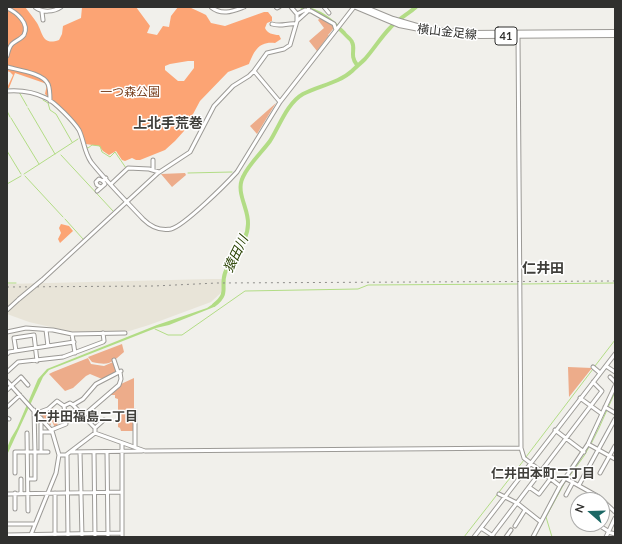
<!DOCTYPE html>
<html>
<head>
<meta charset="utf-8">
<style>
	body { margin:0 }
	#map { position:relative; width:622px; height:544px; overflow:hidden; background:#f1f0eb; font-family:Lato,sans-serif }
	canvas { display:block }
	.frame { position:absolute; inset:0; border:8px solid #30302e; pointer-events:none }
	.north { position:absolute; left:570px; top:492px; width:40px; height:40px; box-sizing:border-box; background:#fff; border:1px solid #acacab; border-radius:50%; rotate:290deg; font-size:11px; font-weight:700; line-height:16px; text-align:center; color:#30302e }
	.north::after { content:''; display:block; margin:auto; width:14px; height:18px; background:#1c6865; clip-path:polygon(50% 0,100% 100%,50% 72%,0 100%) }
</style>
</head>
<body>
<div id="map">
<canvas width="622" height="544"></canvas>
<div class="frame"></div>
<div class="north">N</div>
</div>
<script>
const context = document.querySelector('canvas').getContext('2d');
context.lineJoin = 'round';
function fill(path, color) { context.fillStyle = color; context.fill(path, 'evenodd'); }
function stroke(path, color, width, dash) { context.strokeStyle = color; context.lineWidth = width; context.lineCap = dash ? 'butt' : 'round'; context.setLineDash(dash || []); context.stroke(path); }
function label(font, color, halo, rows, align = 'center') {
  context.font = font + ' Lato,"Noto Sans JP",sans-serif'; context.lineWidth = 3; context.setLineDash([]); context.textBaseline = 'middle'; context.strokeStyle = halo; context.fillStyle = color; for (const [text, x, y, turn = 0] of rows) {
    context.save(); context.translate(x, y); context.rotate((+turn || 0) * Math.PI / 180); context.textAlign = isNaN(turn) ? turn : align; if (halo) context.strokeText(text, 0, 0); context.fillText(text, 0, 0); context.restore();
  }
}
const built = new Path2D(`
	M212,279H222L223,291L211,302L149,325L126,332H72L29,322L7,314V284Z`);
const green = new Path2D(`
	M321,17L333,25V29L329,34H328L329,35L317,51L309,41L324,28L318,20Z
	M276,103L257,134L250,126Z
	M185,173L186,175L172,187L161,174Z
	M122,344L124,352C111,363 110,366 92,362L88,357Z
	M88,358L91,364L104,366L113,362L117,372L102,379L90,374L86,376L73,388L65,391L49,374L53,372Z
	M568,367L592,368L569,397Z
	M134,378V431H121L120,428L118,427V399L115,398V395H109L121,384Z
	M51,407L57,413V417L56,418L58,426L55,428L52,421L50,422L51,425H50L39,413Z`);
const forest = new Path2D(`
	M7,7H25C29,12 33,17 37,23C43,33 42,46 59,40L62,34L63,26L81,18L82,7H136L150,26L147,33L157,35L163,26L169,27L171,16L178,7H189L202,13L206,15L211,23L225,26L264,12H268L272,17V21L267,23L265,28C267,33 273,35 279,35L281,39L275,43C259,41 254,51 249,64L228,72L200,101L184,131L175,141L165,150L140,160H136L132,158L125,161L122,160L116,151L109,155L103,151L99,146L86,144L81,131L68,115L45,94L47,84L15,73L9,88H7L13,75L10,72L7,71ZM188,61H194V68L184,81H178L165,70V66L170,64Z
	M61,224L69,226L73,231L60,243L58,239L61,233L59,228Z`);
const water = new Path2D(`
	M220,299L214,307L169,325L156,328L49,370L43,377L7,455V448L11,438L17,428L38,379L47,369L157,325L207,308Z`);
const stream = new Path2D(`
	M19,92L27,106
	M43,100L48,103L50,110L56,114L72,142
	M28,108L55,154
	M7,111L10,117
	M11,118L39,164
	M86,147L88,148L92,145L100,146L102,152L110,157L115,152L126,168
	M7,151L21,174
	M61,155L113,211
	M188,173L232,172
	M24,174L78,139
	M25,176L63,217
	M242,176H243
	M7,184L21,176
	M65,219L83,239
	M7,283H16
	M522,284L615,283
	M155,329L168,335H182L245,291L358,289L368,285L518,284
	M595,366L615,340
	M591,444L599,428L615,392
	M526,457L593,369
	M568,478L584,456L589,447
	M464,537L524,460
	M535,537L543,522
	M552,537L546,517L566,480`);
const river = new Path2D(`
	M302,7C321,12 330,19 344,33C346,36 351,39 352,42C356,49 349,55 357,65
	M214,305C230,293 220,287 225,273C231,255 248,243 248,224C249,209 235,192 243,177C248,165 262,152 270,141C279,127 287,103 303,94C318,86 339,83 352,71C356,67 361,63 365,59C374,49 381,37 390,28C397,20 408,14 416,7`);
const minor = new Path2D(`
	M35,7C42,13 54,12 61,7
	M211,7C222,16 233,11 244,7
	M276,7L277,8L279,7
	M324,7L329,13
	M7,8C16,12 30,23 24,35C21,39 15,41 12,44C9,47 8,52 7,56
	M43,11L42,12L43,20
	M297,14L305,10L311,11L334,24L336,30
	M297,21L307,12L309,7
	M272,24C281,27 287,23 296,24
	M518,36L521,448L524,458L560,486
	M7,67C18,70 43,73 48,84C50,89 50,96 50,101
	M254,71L280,102
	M7,91C20,90 34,92 46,98C55,102 74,122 79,130C84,140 84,152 91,162C107,182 125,200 143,219C151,227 160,231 171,229C184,226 227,183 237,172L280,102L354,7
	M153,170V160
	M111,184L128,168L149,169L159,172
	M101,187L97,185L96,182L99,179L103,181
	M97,191L105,184L103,181L106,178
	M42,280L158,173L190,152L214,106L233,86L249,76L254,71L267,53L284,49L290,45L297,21V14L291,7
	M7,310L19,299
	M46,330L48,346
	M7,332L26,328L53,330L72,334L125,333
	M72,334L75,353
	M34,335L37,361
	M16,351L14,338L34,335
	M7,354L9,352L74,342
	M114,360L118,372
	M606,366L615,372
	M593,367L600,373
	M7,372L18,362L63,357L103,342L104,341L103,333
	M610,377L615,382
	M7,381L52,431L59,455L56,473L30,537
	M7,390L21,377L28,385
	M580,398L602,414
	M73,405L92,425L95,428V433
	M7,407L20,395
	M605,407L615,413
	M37,413L48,409L57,401L64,406L70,403L73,405L83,399L96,384L121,371
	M83,416L119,385L121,379L120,372
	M7,418L9,419
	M41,418V452
	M95,428L104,420
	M51,430L66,424L64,406
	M555,430L584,452
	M41,432H52
	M27,433L28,511
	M122,443V537
	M588,444L615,459
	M135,447V411
	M70,452L142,451
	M80,452L82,537
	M94,452L95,537
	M107,452L108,537
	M59,455H66L95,433L145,451L521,448
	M67,455L68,537
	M15,473V452H35L34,410
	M600,473L615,446
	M565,478L599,497L615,512
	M28,479H35V452H48
	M579,485L615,419
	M529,487L539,494L551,478
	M15,493V509
	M21,493V479
	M55,493V537
	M7,494L122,492
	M499,494L517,503L541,522
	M566,495L573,482
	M586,500L590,492
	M574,505L578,507
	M7,524H35
	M597,524L608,531
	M515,526L525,510
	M481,528L493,536
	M608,532L615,534
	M7,535L122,533
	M474,537L615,354
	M491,537L602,391L593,382
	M506,537L511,530
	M533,537L560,486L588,444L615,386
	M606,537L615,518`);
const major = new Path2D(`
	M356,7L399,25L440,33L480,36L615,35
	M364,7L393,19L417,26
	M428,29L468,33L615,32`);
const rail = new Path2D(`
	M7,287L154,286L217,283L615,281`);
const minorBridge = new Path2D(`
	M19,299L42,280`);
const shields = [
	[506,36,22]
];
const shieldNames = [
	["41",506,36]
];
const streetNames = [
	["横山金足線",447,32,6]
];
const parkNames = [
	["一つ森公園",130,92]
];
const waterNames = [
	["猿田川",236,254,-64]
];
const neighbourhoodNames = [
	["仁井田福島二丁目",86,417],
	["仁井田本町二丁目",543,474]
];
const quarterNames = [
	["上北手荒巻",168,123],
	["仁井田",543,268]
];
fill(built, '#e8e4d8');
fill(green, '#edac8a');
fill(forest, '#fca474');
fill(water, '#b2dc85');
stroke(stream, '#b2dc85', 1);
stroke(river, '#b2dc85', 4);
stroke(minor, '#9c9a96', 5);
stroke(major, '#9c9a96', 6);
stroke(minor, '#fff', 3);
stroke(major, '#fff', 4);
stroke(rail, '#8e8d8a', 1, [2, 4]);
stroke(minorBridge, '#9c9a96', 5, []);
stroke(minorBridge, '#fff', 3);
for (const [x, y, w] of shields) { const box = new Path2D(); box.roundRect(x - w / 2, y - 9, w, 18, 3); context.fillStyle = '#fff'; context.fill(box); stroke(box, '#30302e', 1); }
label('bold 11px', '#30302e', null, shieldNames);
label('12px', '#30302e', '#fff', streetNames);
label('12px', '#783f1e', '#fff', parkNames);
label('italic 13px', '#284100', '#fff', waterNames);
label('bold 13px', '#403f3b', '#fff', neighbourhoodNames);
label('bold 14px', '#403f3b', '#fff', quarterNames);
</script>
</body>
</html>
